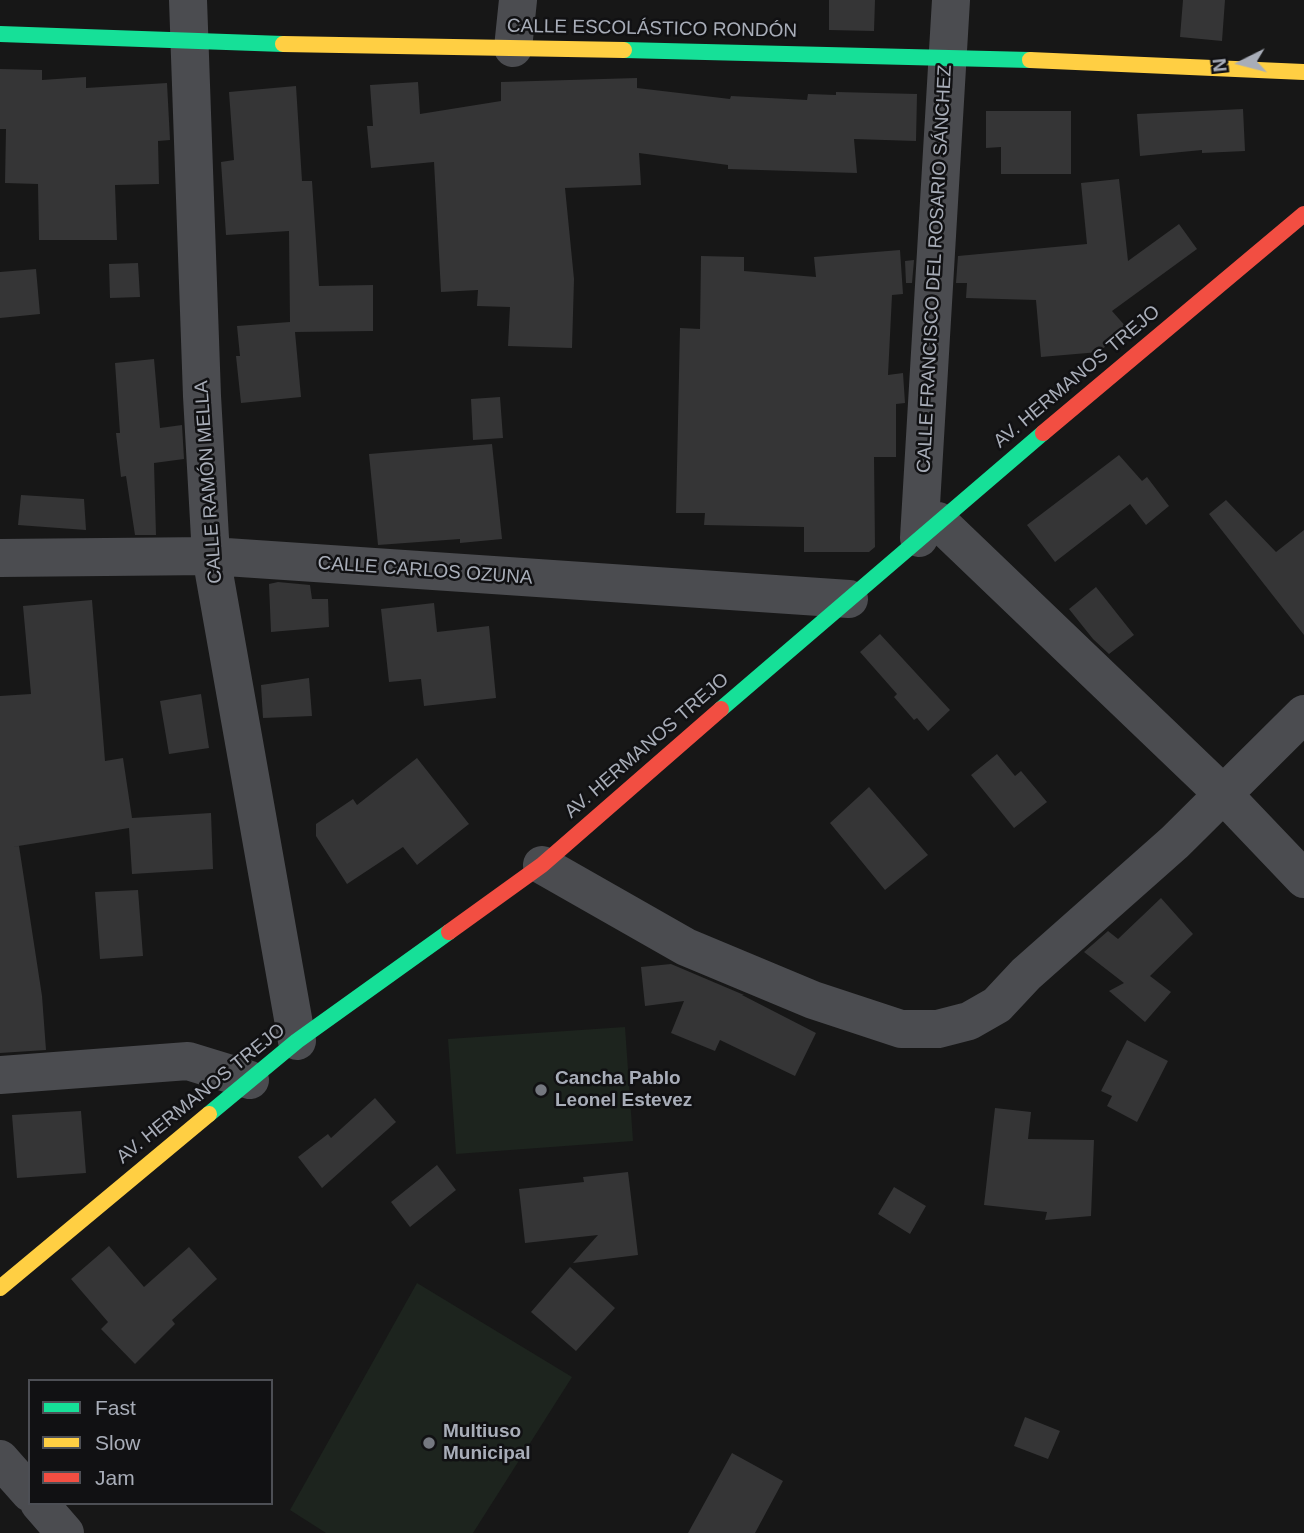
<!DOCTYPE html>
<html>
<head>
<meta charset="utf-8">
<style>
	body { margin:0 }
	#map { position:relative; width:1304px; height:1533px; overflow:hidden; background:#171717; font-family:Helvetica,sans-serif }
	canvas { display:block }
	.legend { position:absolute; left:28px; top:1379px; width:245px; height:126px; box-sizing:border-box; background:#111113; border:2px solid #4d4f55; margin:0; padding:9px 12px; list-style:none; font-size:21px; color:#a8adb8 }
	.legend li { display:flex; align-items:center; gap:14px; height:35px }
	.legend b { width:35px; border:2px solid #4d4f55 }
	.north { position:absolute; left:1206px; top:28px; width:70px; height:70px; -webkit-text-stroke:5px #111113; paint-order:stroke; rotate:264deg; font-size:19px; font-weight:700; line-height:28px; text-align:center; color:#a8adb8 }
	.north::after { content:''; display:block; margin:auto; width:24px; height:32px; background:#a8adb8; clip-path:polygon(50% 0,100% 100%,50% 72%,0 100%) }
</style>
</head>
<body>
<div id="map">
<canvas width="1304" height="1533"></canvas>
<ul class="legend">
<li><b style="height:9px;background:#16e098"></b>Fast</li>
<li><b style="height:9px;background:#ffcf43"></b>Slow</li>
<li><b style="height:9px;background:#f24e42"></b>Jam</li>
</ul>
<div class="north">N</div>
</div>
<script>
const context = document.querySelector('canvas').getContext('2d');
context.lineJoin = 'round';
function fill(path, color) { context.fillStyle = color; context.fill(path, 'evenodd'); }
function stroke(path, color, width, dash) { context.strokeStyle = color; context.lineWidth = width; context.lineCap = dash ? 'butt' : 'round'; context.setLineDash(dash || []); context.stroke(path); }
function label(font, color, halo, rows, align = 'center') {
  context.font = font + ' Helvetica,sans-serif'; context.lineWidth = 5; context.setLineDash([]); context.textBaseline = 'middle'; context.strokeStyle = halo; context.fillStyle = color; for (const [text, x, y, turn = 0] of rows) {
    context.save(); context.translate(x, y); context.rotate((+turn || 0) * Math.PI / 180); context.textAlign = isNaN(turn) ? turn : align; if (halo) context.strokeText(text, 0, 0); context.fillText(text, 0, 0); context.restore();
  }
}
const green = new Path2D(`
	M625,1027L633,1141L456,1154L448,1039Z
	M417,1283L572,1377L473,1533H326L290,1510Z`);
const building = new Path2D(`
	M829,0H875L874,31L829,30Z
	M1183,0H1225L1222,41L1180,37Z
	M0,69L42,70V80L86,77V88L167,83L170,140L158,141L159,184L115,185L117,240H39L38,184L5,183L6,129H0Z
	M637,78V88L730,99L731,96L807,100L808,94L836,95V92L917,94L916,141L854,139L857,173L728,169V165L639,153L641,185L565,188L574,279L572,348L508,346L510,307L477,306L478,290L441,292L434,162L371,168L367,126H373L370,85L418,82L420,114L501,101V82Z
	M296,86L302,181H312L319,286L373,285V331L295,332L301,397L241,403L236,356H240L237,326L290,322L289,231L226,235L221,162L234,160L229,92Z
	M1243,109L1245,151L1202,153V150L1140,156L1137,114Z
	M986,111H1071V174H1001V147L986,148Z
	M1119,179L1128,261L1179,224L1197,249L1112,311L1127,328L1099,352L1041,357L1036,300L966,298L967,283H956L958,256L1087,244L1081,183Z
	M900,250L903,294L892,295L888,375L903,373L905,403L896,404V457H874L875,547L869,552H804V527L704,525L705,513H676L680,328L700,329L701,256L744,257V271L816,277L814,257Z
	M914,260L912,283H906L905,261Z
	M138,263L140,297L110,298L109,264Z
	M36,269L40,314L0,318V272Z
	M154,359L160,428L182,425L184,459L154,463L156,535H135L126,476L121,477L116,433H120L115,363Z
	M500,397L503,438L473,440L471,399Z
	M492,444L502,539L460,543V539L378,545L369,454Z
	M1119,455L1142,481L1147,477L1169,506L1146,525L1130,504L1055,562L1027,525Z
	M21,495L84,499L86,530L18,525Z
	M1226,500L1276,552L1304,530V635L1209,514Z
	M278,582L310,585L312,599H328L329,627L271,632L269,584Z
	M1096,587L1134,635L1109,654L1093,639L1069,609Z
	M92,600L105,761L123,758L132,818L211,813L213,869L132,874L129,828L12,847L19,846L42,996L46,1050L0,1053V696L31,694L23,606Z
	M434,603L437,632L489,626L496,698L424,706L421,679L389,682L381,609Z
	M880,634L950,710L928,731L917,718L914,720L894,697L897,694L860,652Z
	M309,678L312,716L263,718L261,685Z
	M201,694L209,748L169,754L160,701Z
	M997,754L1015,776L1021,771L1047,802L1014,828L971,775Z
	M417,758L469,824L417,865L403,847L347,884L316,836V824L353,799L357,805Z
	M869,787L928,855L885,890L830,823Z
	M138,890L143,956L100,959L95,892Z
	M1161,898L1193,934L1150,976L1171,992L1145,1022L1109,991L1124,983L1084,952L1108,931L1118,939Z
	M671,964L744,995H742L816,1033L795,1076L720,1040L715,1051L671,1033L684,1001L645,1006L641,967Z
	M1127,1040L1168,1061L1137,1122L1107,1106L1112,1096L1101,1091Z
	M375,1098L396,1122L322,1188L298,1157L328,1134L331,1138Z
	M995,1108L1031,1112L1028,1139L1094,1140L1091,1216L1045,1220L1047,1212L984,1205Z
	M81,1111L86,1173L17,1178L12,1115Z
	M437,1165L456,1190L410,1227L391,1202Z
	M628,1172L638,1255L573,1263L598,1235L525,1243L519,1189L584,1182L583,1177Z
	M894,1187L926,1206L910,1234L878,1214Z
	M109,1246L144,1287L189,1247L217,1279L172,1320L175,1324L135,1364L101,1329L108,1322L71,1279Z
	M570,1267L615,1308L576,1351L531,1312Z
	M1025,1417L1060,1431L1048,1459L1014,1446Z
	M732,1453L783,1481L755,1533H688Z`);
const street = new Path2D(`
	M188,0L202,396L211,556L297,1041
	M513,48L518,0
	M938,521L1222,793L1304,879
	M919,538L951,0
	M0,558L211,556L849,599
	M542,865L686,947L813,1000L901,1029H938L969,1021L997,1005L1026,974L1175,842L1304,714
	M0,1075L188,1061L250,1080
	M0,1459L30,1493
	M39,1503L65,1533`);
const fast = new Path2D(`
	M0,34L283,44
	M624,50L1030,60
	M721,709L1043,433
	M209,1114L297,1041L449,932`);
const slow = new Path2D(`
	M283,44L624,50
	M1030,60L1304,72
	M0,1288L209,1114`);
const jam = new Path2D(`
	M1043,433L1304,214
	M449,932L542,865L721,709`);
const markers = [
	[541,1090,7,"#757880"],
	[429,1443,7,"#757880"]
];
const streetNames = [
	["CALLE ESCOLÁSTICO RONDÓN",652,29,1],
	["CALLE FRANCISCO DEL ROSARIO SÁNCHEZ",935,269,-87],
	["AV. HERMANOS TREJO",1077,377,-40],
	["CALLE RAMÓN MELLA",209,482,-94],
	["CALLE CARLOS OZUNA",425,571,4],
	["AV. HERMANOS TREJO",647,746,-41],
	["AV. HERMANOS TREJO",201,1094,-39]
];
const poiNames = [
	["Cancha Pablo",555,1079],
	["Leonel Estevez",555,1101],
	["Multiuso",443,1432],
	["Municipal",443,1454]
];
fill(green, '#1d241e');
fill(building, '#353536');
stroke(street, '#4b4c50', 38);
stroke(fast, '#16e098', 16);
stroke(slow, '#ffcf43', 16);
stroke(jam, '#f24e42', 16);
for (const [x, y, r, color] of markers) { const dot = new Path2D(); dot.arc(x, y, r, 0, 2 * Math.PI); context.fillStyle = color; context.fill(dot); stroke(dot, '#111113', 2.5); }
label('19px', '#a8adb8', '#111113', streetNames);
label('bold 19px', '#a8adb8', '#111113', poiNames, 'left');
</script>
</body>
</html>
